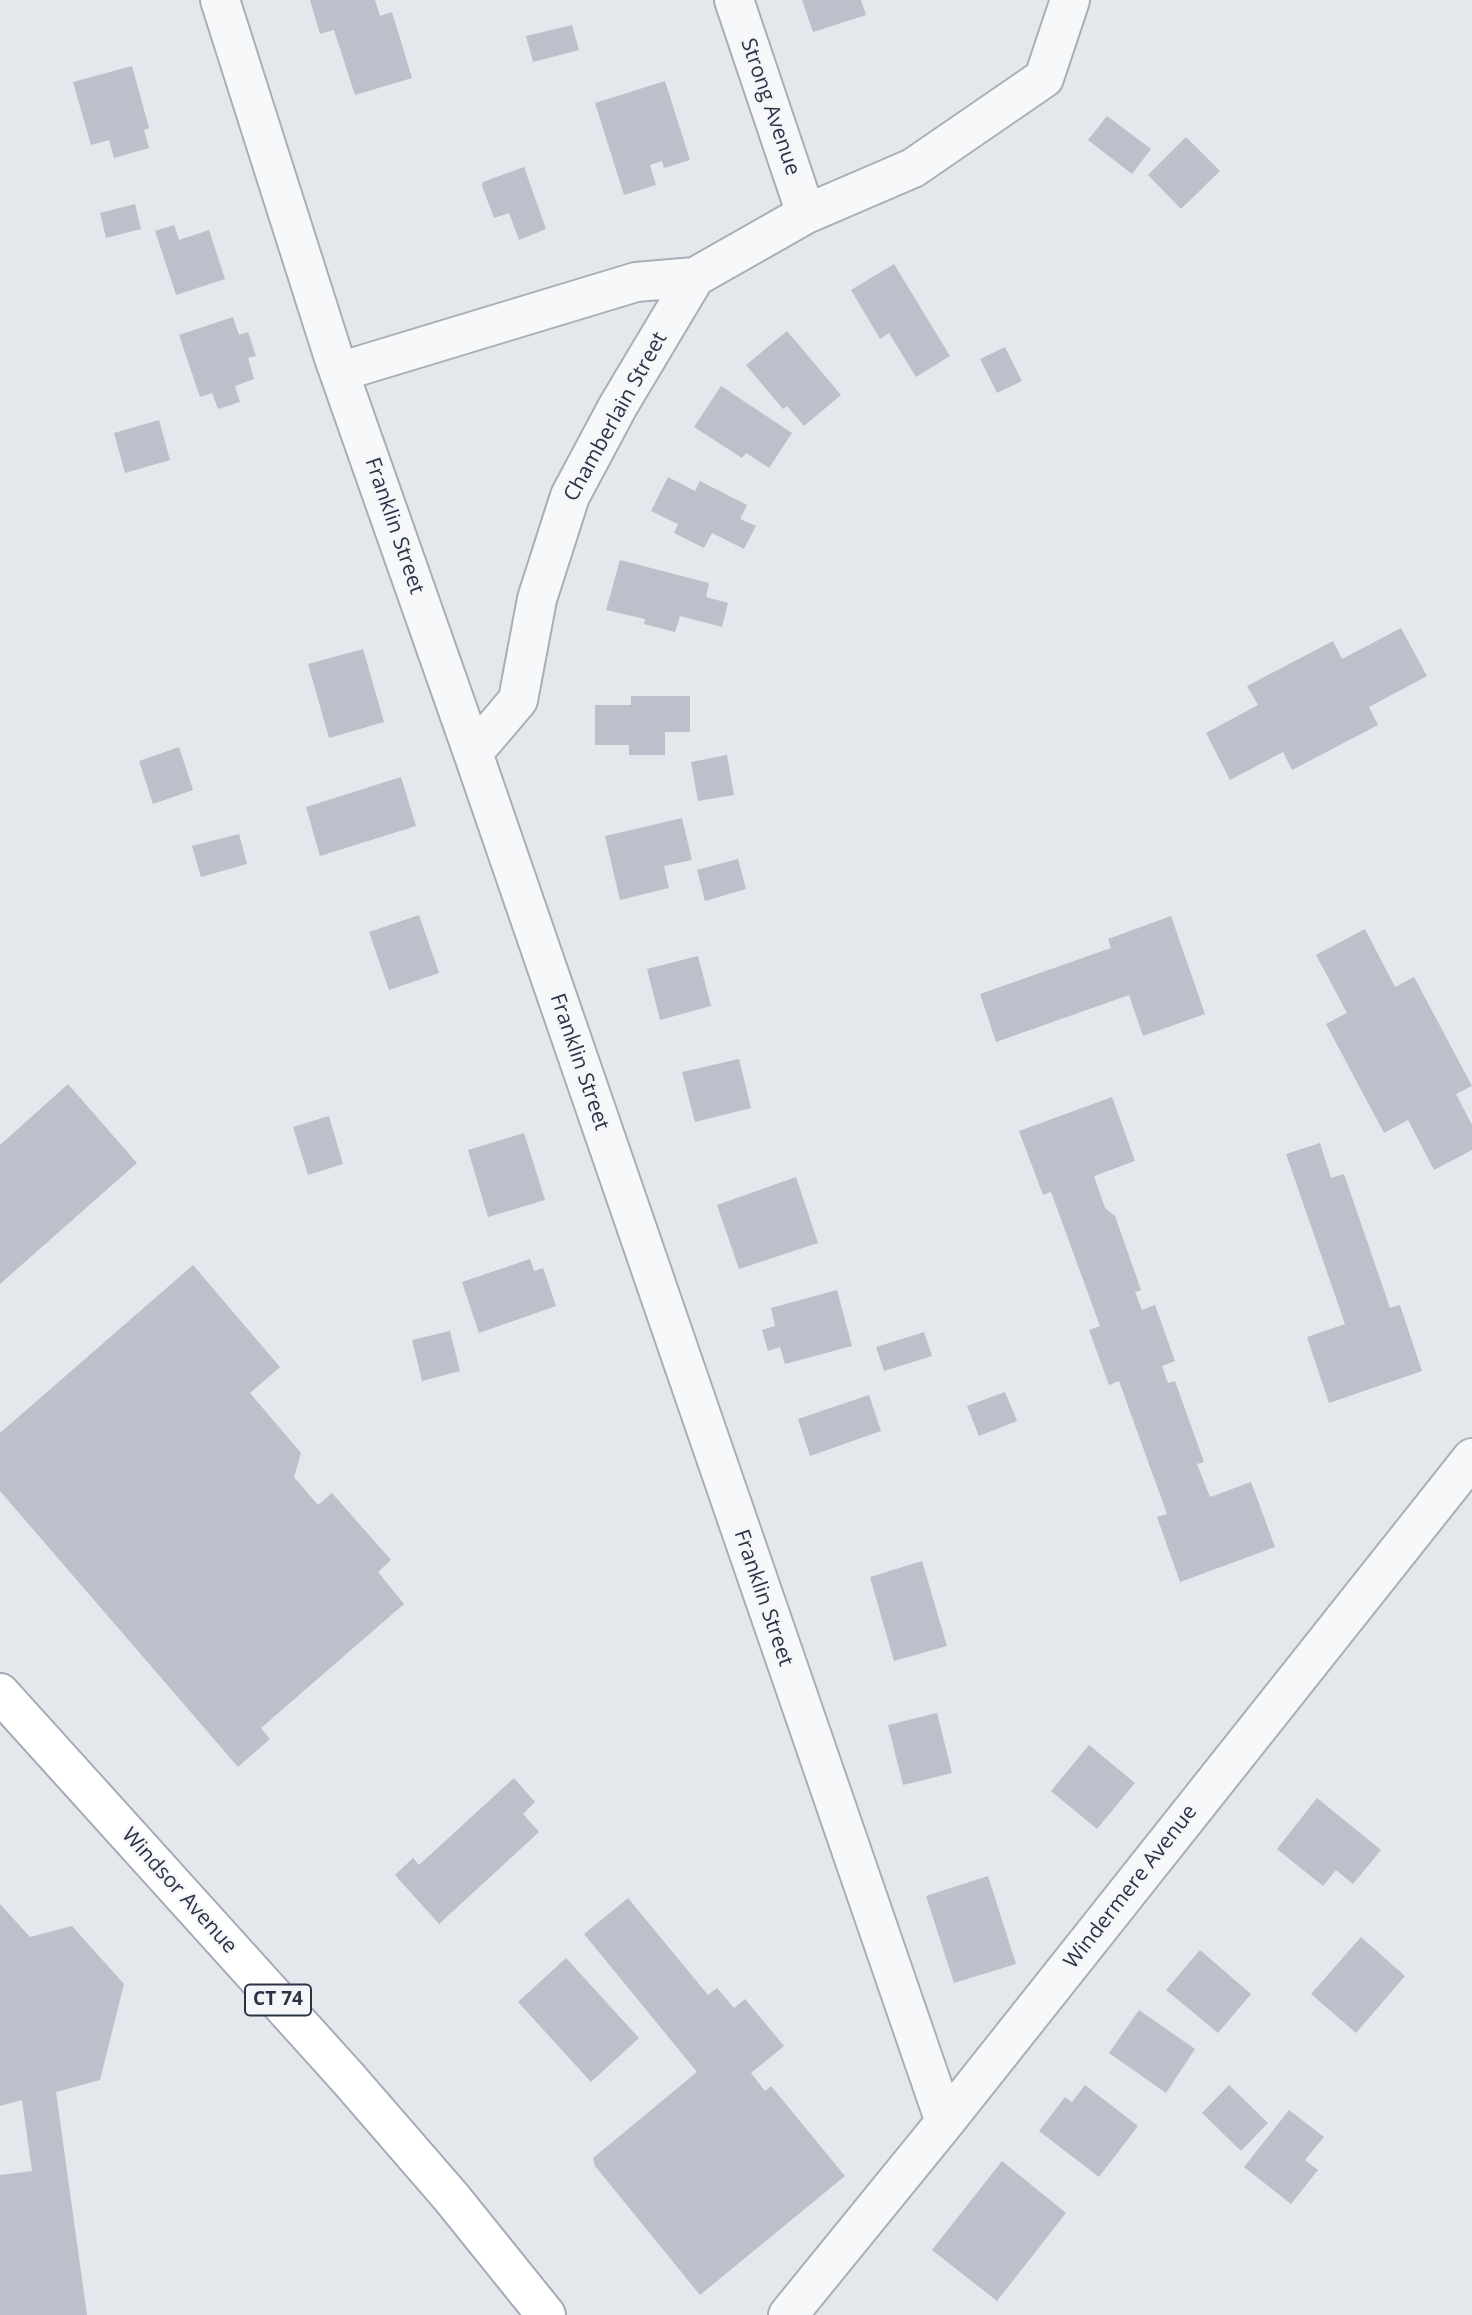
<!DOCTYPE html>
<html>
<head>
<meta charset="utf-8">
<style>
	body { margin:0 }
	canvas { display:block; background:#e4e7ec }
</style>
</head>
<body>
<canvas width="1472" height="2315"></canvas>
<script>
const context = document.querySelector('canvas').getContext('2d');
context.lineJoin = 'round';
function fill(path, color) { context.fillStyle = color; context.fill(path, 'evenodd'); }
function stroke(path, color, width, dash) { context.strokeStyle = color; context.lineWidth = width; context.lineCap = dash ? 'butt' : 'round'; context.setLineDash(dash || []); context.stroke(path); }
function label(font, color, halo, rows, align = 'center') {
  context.font = font + ' "Open Sans",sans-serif'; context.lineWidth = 5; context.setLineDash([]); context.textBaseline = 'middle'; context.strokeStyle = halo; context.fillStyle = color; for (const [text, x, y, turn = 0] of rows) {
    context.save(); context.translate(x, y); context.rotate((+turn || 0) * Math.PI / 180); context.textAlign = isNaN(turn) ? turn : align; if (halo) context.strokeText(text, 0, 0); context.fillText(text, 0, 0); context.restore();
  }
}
const building = new Path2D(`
	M310,0H375L380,16L392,12L412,78L355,95L334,30L320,34Z
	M802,0H861L866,15L813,32Z
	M572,25L579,50L533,62L526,36Z
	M132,66L149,128L144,130L149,148L114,158L109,140L91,145L73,82Z
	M665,81L690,160L664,168L662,161L650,165L656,185L624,195L595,103Z
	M1107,116L1151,149L1132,174L1088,140Z
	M1186,137L1220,171L1181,209L1148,175Z
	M524,167L546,229L519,240L509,213L494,218L482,186L483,182Z
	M135,204L141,229L106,238L100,213Z
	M174,225L179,240L209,230L225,279L176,295L155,231Z
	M894,264L950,356L916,377L889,333L880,339L851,290Z
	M233,317L239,335L248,332L256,356L248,358L254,379L235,386L240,402L218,409L212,393L200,397L179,335Z
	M787,331L841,395L804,426L787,406L783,409L746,365Z
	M1005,347L1022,381L997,393L980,359Z
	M721,386L792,433L769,468L746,453L742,458L694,427Z
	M159,420L170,460L125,473L114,433Z
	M668,477L695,491L700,481L747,505L740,519L756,526L744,549L712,533L704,548L674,533L678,524L651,511Z
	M620,560L709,583L706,597L728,603L722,627L680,616L675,632L644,624L645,619L606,610Z
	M1401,628L1427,676L1369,707L1378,725L1292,770L1283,752L1230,780L1206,733L1258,705L1247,686L1333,641L1342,659Z
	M363,649L384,722L329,738L308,664Z
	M631,696H690V732H665V755H629V745H595V705H631Z
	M179,747L193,790L153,804L139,761Z
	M727,755L734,795L698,801L691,762Z
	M401,777L416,826L320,856L306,807Z
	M682,818L692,860L664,866L669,888L620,900L605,836Z
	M239,834L247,864L201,877L192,846Z
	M738,859L746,889L705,901L697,870Z
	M419,915L439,973L389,990L369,932Z
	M1171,916L1205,1014L1143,1036L1129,995L996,1042L980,994L1111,948L1108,939Z
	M1365,929L1395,987L1414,977L1472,1086L1456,1094L1472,1125V1150L1434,1170L1408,1120L1384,1133L1326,1024L1347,1013L1316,955Z
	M698,956L711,1006L660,1020L647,969Z
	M739,1059L751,1108L695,1122L682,1072Z
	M68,1084L137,1163L0,1284V1145Z
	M1112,1097L1135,1161L1094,1176L1105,1208L1115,1216L1141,1290L1135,1292L1142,1310L1155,1305L1175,1361L1162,1366L1168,1383L1175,1381L1204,1462L1197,1464L1210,1497L1251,1482L1275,1547L1180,1582L1157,1517L1167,1514L1119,1381L1109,1385L1089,1330L1100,1326L1051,1192L1043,1195L1019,1131Z
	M329,1116L343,1164L308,1175L293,1127Z
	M524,1133L545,1200L488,1217L468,1150Z
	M1320,1143L1331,1178L1344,1174L1390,1308L1400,1305L1422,1371L1329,1403L1307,1337L1345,1324L1286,1154Z
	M796,1177L818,1243L739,1269L717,1205Z
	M530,1259L534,1271L543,1268L556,1306L479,1333L462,1282Z
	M193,1265L280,1367L250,1393L301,1453L294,1477L318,1505L332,1493L391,1560L378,1572L404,1604L261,1728L270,1739L238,1767L0,1491V1433Z
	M837,1290L852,1346L785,1364L780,1347L768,1351L762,1330L775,1326L771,1308Z
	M450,1331L460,1371L422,1381L412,1340Z
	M924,1332L932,1356L884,1371L876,1347Z
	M1005,1392L1017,1421L979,1436L967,1406Z
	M869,1395L881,1431L810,1456L798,1419Z
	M922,1561L947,1646L894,1661L870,1577Z
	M937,1713L952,1773L903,1785L888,1725Z
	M1089,1745L1135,1783L1097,1829L1051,1791Z
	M514,1778L535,1802L523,1814L539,1832L439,1924L395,1875L413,1858L419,1865Z
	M1317,1798L1381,1850L1353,1884L1336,1870L1323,1886L1277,1849Z
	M988,1876L1016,1964L954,1983L926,1896Z
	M628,1898L708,1995L717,1988L734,2008L745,1999L784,2046L751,2073L765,2091L771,2086L845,2176L700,2295L595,2166L593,2158L697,2072L584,1934Z
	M0,1904L30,1937L72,1926L124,1984L100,2080L56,2092L87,2315H0V2175L32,2171L22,2100L0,2106Z
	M1361,1937L1405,1976L1356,2033L1311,1994Z
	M1200,1950L1251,1994L1218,2033L1166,1990Z
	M566,1958L639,2038L591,2082L518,2002Z
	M1139,2010L1195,2049L1166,2093L1109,2053Z
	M1085,2085L1138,2126L1099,2177L1039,2131L1065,2097L1072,2102Z
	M1229,2085L1268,2123L1241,2151L1202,2113Z
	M1289,2110L1324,2137L1305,2160L1318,2170L1291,2204L1244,2167Z
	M1002,2161L1066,2213L997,2301L932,2250Z`);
const street = new Path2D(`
	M220,0L334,358L473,753L945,2122
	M734,0L806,214
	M339,372L636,282L695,277
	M473,753L518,700L537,599L570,496L618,406L695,277L806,214L913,168L1044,78L1070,0
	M788,2315L945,2122L1472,1458`);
const primary = new Path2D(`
	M0,1693L347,2077L451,2197L546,2315`);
const shields = [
	[278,2000,66]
];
const shieldNames = [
	["CT 74",278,2000]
];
const streetNames = [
	["Strong Avenue",770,107,71],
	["Chamberlain Street",616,417,-61],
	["Franklin Street",394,526,71],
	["Franklin Street",579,1062,71],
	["Franklin Street",763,1598,71],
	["Windermere Avenue",1131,1887,-52],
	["Windsor Avenue",179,1891,48]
];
fill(building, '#bbc0ca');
stroke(street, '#a9aeb7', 42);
stroke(primary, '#a3abb8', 42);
stroke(street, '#f7f8fa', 38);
stroke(primary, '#fff', 38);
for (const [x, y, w] of shields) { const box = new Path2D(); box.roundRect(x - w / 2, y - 15.5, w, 31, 5); context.fillStyle = '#f4f6f9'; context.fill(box); stroke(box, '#2b3445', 2); }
label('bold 19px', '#2b3445', null, shieldNames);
label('21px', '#2b3445', '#f4f6f9', streetNames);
</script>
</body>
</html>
